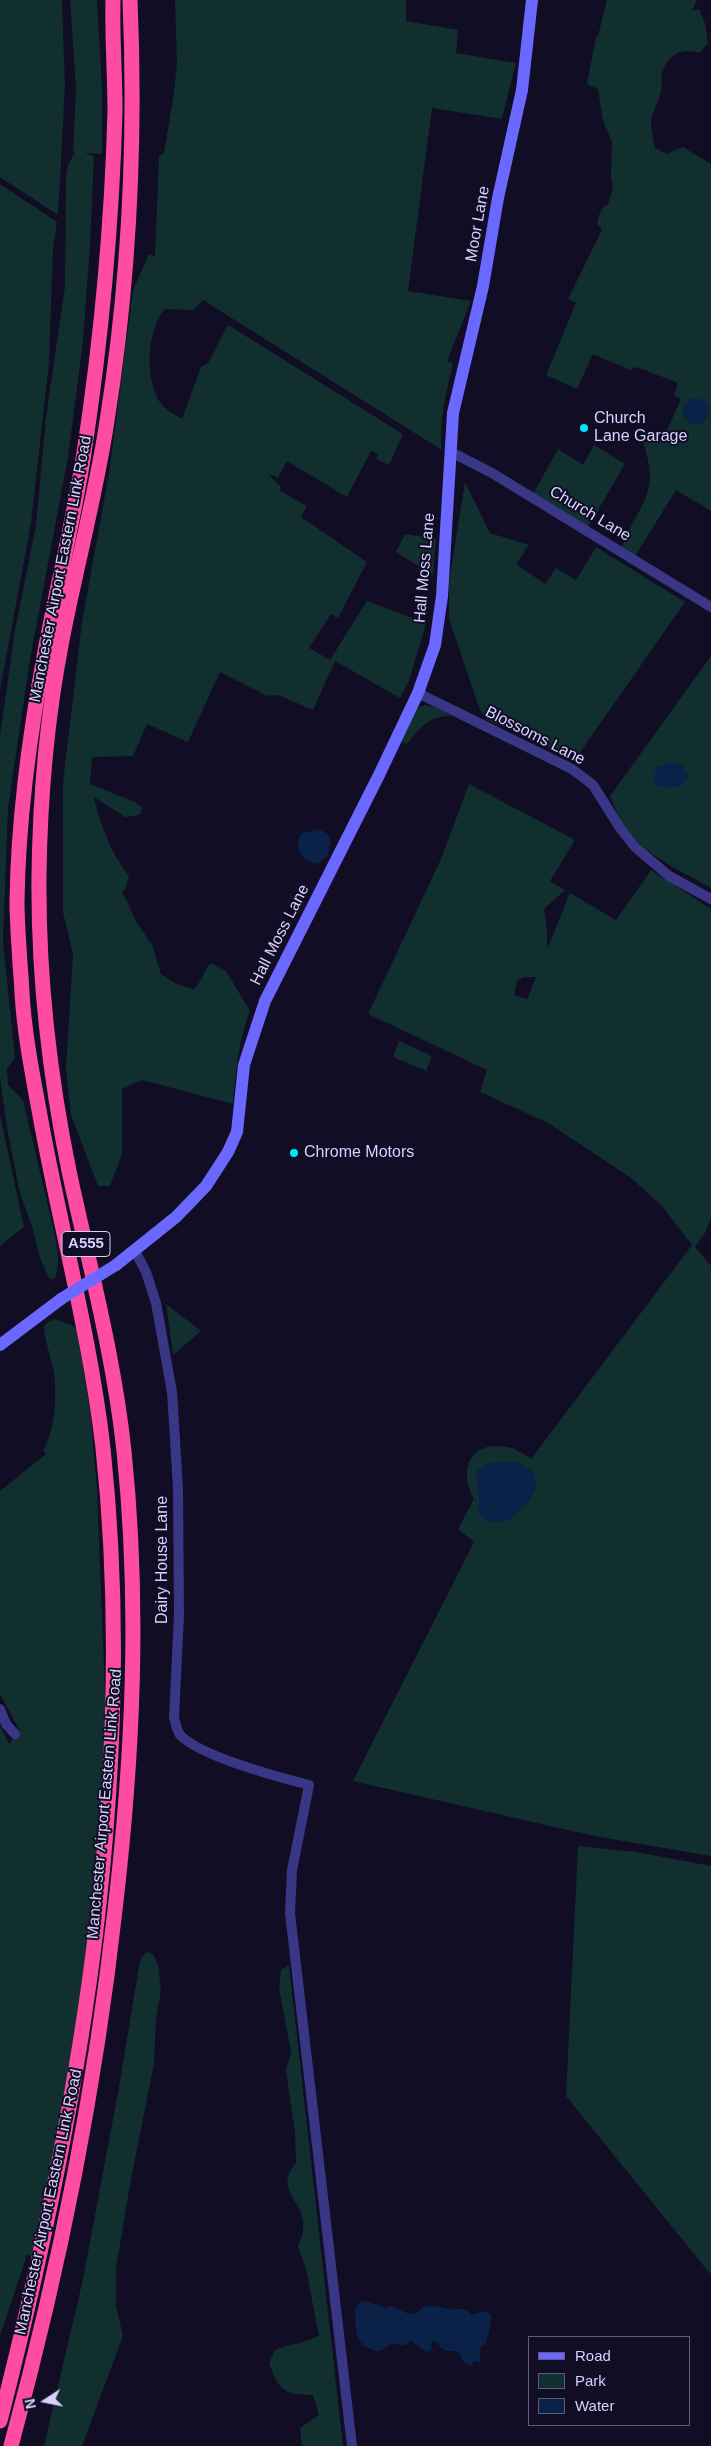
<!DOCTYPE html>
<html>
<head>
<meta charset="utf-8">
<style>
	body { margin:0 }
	#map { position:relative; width:711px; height:2446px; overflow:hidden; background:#110d25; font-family:Helvetica,sans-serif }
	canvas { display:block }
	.legend { position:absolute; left:528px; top:2336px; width:162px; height:90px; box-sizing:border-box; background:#110d25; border:1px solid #605b7c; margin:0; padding:6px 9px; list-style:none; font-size:15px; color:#d6d1ff }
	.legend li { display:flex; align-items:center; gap:10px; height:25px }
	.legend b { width:25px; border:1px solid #605b7c }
	.north { position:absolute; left:20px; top:2376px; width:50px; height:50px; -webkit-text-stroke:4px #110d25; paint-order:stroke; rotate:259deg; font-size:14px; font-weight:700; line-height:20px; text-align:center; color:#d6d1ff }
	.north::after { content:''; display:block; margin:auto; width:18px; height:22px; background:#d6d1ff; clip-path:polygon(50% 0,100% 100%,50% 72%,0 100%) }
</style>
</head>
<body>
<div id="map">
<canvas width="711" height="2446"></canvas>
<ul class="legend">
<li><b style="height:6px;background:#6b68ff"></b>Road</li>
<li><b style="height:14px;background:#102f2e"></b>Park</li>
<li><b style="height:14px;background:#0a2148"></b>Water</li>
</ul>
<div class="north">N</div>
</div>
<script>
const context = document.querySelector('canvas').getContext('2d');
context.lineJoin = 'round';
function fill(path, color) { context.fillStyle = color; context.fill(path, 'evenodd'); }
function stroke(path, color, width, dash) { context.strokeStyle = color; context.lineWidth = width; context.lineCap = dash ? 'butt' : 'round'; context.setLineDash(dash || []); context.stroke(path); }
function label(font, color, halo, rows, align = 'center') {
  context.font = font + ' Helvetica,sans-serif'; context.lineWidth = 4; context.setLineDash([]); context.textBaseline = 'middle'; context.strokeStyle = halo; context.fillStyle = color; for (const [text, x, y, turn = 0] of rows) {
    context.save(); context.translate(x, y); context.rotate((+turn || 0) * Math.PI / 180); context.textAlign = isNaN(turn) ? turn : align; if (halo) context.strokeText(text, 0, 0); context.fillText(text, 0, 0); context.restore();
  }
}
const green = new Path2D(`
	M0,0H62L65,86L58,215L0,177Z
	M70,0H97L102,90V154L84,153L94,156L90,245L83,341L68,457L30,659L8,808L3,941L15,1058L7,1069L8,1085L23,1100L55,1235C57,1247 61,1268 54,1279L49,1278L40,1258L31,1223L20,1194L7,1128L0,1077V735L15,630L36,525L46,417L65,287L66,178L68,165L75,152L73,151L76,88Z
	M175,0H406V21L458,30L456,53L516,63L502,119L432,108L408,291L471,301L447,361L453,363C447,390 438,423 442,450L203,300L194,310L165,309C147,331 145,373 158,399C161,406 174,415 182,419L201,367L208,363L228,325L403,434L389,465L376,459L378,454L371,451L347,497L287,461L278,478L267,473L281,487L280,491L307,506L301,517L367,562L338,618L331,614L309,648L330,660L367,601L426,623L409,681L400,698L335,661L313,710L278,695L267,696L220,672L188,742L147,724L133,756L92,757L90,784L135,802L142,808L140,815L125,817L94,797C100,825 112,855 129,876L125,890L122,891L137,923L152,945L161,974L176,984L194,989C203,981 204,968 211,963L226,971L250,1011C238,1041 236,1072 233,1104L142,1080L122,1089V1154L110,1186H98L71,1115L66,1068L73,954L63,912V782L82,622L109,473L133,290L149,254L155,257L159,156L164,153L174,92L177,63Z
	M607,0H697L692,11L699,9L705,23L708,43L700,53C682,48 668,53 662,73C660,79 663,86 661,92C651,120 648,116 655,148L667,154L683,147L711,164V511L676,490L635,556L622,548L623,545C640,500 661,496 643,442H650L653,436L663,439L681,399L674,395L678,383L637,367L630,370L593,354L577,389L546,375L576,303L568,299L599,236L602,229L597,224C599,215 600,208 608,204L613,188L611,177L612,142L603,121L598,89L587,84L596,37L598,36Z
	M0,184L57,222L53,248L49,363L31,523L0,690Z
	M594,445L625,464L588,527L533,494L558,449L583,465Z
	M465,482L490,533L529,545L516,564L545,584L556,568L576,580L596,547L685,602L574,761L547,746L487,720L480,710L449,619V582Z
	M405,534L436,539L433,575L396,552Z
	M711,656V888C684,872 647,857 628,831C620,820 615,809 610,796Z
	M425,705L434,707L453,716C429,715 421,727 407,744L401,742L417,708Z
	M469,784L575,840L550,881L565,890L544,909L547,929V949L570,893L616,920L651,870L711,909V1218L705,1233L695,1247L711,1266V1856L594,1836L353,1781L474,1542L458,1529L474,1499C458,1470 469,1440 507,1447C516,1448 523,1454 531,1459L692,1245L661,1205L631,1178L548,1123L480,1092L487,1070L368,1014L441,859ZM524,977H536L527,999L514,995L517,981Z
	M399,1041L432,1056L426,1071L393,1057Z
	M0,1115L24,1227L0,1246Z
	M166,1304L201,1331L173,1355Z
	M56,1319L77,1328L90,1410L97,1488L107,1746L89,1934L72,2060L34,2256L27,2255L0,2336V1726L9,1744L19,1729L0,1694V1491L46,1454L43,1451C55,1431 58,1391 53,1368C50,1354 45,1341 44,1326L50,1321Z
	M578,1846L636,1852L711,1866V2275L566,2096Z
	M146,1952L153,1954L158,1965L161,1991L156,2018L154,2063L129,2190L116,2269V2306L123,2336L82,2446H44L83,2279L118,2093L140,1960Z
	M289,1965L343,2446H302L300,2428L319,2415L313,2395C284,2395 279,2390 269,2363L275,2350C290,2344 305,2343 319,2336L306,2269L298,2246C320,2205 268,2194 296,2163L295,2133L286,2070L291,2052L279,1987L281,1970Z`);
const water = new Path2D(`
	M683 411a13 13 0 1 1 26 0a13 13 0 1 1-26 0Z
	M669,763L681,764L688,773V777L681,786L666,788L655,785L653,780L657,767Z
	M318,829L328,834L331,841L328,855L318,864C302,862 293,849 301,834Z
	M519,1462L534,1472L536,1488L527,1504L507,1521L488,1522L478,1513C482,1497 475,1486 477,1470L488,1463Z
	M365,2301L386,2308L391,2306L409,2314L417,2313C427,2301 436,2307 450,2309C460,2310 464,2306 471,2315L486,2311L491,2315V2323L486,2344L481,2346L480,2362L475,2361L470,2366L464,2363L458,2351H447L442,2349L434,2340L431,2344L432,2350L428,2353L411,2341L404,2346L391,2343C383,2350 380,2353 370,2349C353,2342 356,2325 355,2308L359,2303Z`);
const street = new Path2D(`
	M451,452L492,473L711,607
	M418,693L572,769L593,785L620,828L635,847L669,876L711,899
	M135,1251L146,1272L156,1303L172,1392L178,1488L179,1615L174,1718C176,1724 177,1732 181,1736C203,1757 278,1777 309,1785L292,1870L290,1913L352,2446
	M0,1709L6,1724L15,1734`);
const secondary = new Path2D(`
	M116,1265L176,1217L206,1186L228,1152L237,1132L244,1065L265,1001L379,775L418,693L435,645L442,596L453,413L483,286L498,198L522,90L532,0
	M0,1345L61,1299`);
const highway = new Path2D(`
	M0,2421C81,2104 138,1775 103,1448C90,1334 59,1223 39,1110C34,1082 28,1053 25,1025C22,1005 22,984 20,964C19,943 17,923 17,902C18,816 30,731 46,646C58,582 74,518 84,453C101,341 112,224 115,111C115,74 112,37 113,0
	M11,2446C59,2270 95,2091 115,1910C133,1757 140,1605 124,1451C114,1356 89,1264 69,1171C49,1073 38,975 39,875C40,797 47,717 62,640C76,567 96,495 107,421C129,283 136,140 130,0`);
const secondaryBridge = new Path2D(`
	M61,1299L116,1265`);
const markers = [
	[584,428,5,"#00e4fc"],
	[294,1153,5,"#00e4fc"]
];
const shields = [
	[86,1244,48]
];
const shieldNames = [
	["A555",86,1244]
];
const streetNames = [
	["Moor Lane",478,224,-80],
	["Church Lane",590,514,31],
	["Hall Moss Lane",425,568,-85],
	["Manchester Airport Eastern Link Road",61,569,-79],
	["Blossoms Lane",535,736,27],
	["Hall Moss Lane",280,935,-63],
	["Dairy House Lane",163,1560,-90],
	["Manchester Airport Eastern Link Road",105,1804,-85],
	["Manchester Airport Eastern Link Road",49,2202,-78]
];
const poiNames = [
	["Church",594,419],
	["Lane Garage",594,437],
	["Chrome Motors",304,1153]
];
fill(green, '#102f2e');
fill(water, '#0a2148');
stroke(street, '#393686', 10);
stroke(secondary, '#6b68ff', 12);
stroke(highway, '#ff4ca3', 15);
stroke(secondaryBridge, '#6b68ff', 12);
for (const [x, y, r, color] of markers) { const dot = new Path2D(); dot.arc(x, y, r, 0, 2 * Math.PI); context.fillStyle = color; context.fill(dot); stroke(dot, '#110d25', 2); }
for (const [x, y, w] of shields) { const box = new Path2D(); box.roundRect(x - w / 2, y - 12.5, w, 25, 4); context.fillStyle = '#110d25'; context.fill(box); stroke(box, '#d6d1ff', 1); }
label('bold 15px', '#d6d1ff', null, shieldNames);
label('16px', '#d6d1ff', '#110d25', streetNames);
label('16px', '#d6d1ff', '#110d25', poiNames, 'left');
</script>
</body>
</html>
